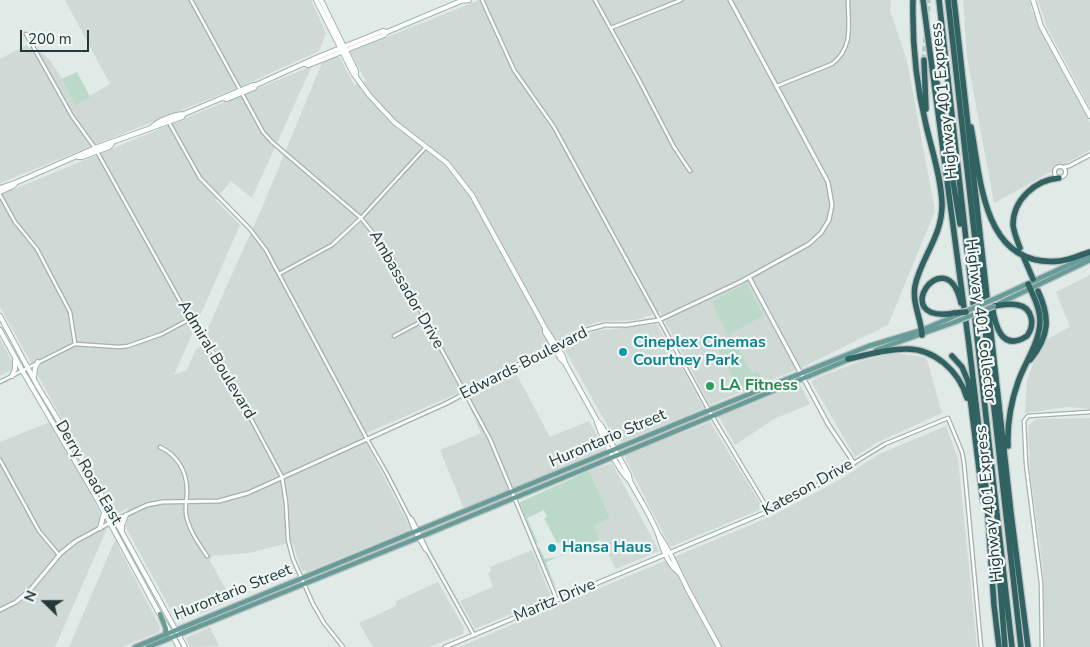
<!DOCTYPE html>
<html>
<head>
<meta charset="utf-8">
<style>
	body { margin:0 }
	#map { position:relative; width:1090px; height:647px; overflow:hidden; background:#e0eae7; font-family:"Nunito Sans",sans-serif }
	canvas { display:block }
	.north { position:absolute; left:20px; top:577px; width:50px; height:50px; -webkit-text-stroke:4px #f0f7f5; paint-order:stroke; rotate:292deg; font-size:14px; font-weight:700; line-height:20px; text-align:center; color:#223937 }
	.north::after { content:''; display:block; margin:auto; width:18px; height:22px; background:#223937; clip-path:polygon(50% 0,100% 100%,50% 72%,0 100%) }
	.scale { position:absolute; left:20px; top:30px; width:69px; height:22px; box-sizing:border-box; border:2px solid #223937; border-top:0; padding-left:6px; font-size:15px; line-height:18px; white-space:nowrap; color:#223937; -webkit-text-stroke:4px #f0f7f5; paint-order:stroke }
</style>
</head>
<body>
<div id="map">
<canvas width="1090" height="647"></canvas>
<div class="north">N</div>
<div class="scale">200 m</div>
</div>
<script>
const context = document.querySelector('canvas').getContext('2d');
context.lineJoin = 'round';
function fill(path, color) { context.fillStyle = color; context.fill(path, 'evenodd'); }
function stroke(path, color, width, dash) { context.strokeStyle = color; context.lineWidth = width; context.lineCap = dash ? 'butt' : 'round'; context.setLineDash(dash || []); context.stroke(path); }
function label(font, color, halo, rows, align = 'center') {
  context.font = font + ' "Nunito Sans",sans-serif'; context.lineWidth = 4.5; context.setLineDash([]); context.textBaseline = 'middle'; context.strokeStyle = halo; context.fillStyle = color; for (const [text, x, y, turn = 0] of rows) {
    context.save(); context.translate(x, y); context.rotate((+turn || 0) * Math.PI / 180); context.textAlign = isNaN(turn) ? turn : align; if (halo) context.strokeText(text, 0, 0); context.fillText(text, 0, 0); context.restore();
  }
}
const built = new Path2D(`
	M65,0H311L326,33L319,51L244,85L0,183V59L30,43L49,59L62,79L75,104L110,84Z
	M479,0H891L890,11L907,61L935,211L888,325L803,367L710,405L660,312L636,320L598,322L577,329L511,364L550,437L589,421L604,447L602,450L464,509L440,450L481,433L463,391L362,435L411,529L306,572L305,570L302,571L292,542L250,553L212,556L210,561L232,600L205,612L177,621L124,524L128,508L119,513L106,498L0,307V195L312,66L252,198L231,181L215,200L240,225L174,375L187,370L196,349L199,348L264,203L322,63L337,56L340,58L354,85L366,81L350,52Z
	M963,0H1031V9L1090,123V150L994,203L967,57Z
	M1038,0H1090V108L1046,25Z
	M1090,275V409L1068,407L1025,413L1027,380L1036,356L1047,339L1070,327L1056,292Z
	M657,324L704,408L622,442L615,439L565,350L566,346L581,337L596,331Z
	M0,339L13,363L12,370L0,376Z
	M895,353L923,357L927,360L942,413L876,443L855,457L812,383L814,379L861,361Z
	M800,384L810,404L774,419L735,445L719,417Z
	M1090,418V647H1045L1043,570L1030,471L1028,426L1036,419Z
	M50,422L87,485L107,529L55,647H0V442Z
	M710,422L760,503L759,510L670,547L625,458L626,455Z
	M946,426L958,459L977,647H459L772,516L841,479L879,454Z
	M612,463L659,551L616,569L593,526L610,518L589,471Z
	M115,540L160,627L159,632L122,647H69Z
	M532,550L550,594L549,598L475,629L460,601L493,587L488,573L491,571L490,567Z
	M438,582L464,628L463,634L429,647H373L359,623L396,606V601Z
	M210,627L219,646L190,647L186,638Z`);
const green = new Path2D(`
	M77,72L90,97L75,105L62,79Z
	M747,283L763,316L733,332L731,335L752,374L758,371L762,379L739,388L715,344L729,338L712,302Z
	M589,471L610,518L594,526L600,540L546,562L558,594L538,549L539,547L545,559L558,557L565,552L563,542L557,543L544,518L547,517L544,510L527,518L538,543H536L520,504V502Z`);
const motorwayTunnel = new Path2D(`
	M927,20L928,0
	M924,60L926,35`);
const minor = new Path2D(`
	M191,0L263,132L272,142L361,218L382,244L394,262L490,439L557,600
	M482,0L514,70L554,127L712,416L769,511
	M595,0L638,78L674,147L690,171
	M611,28L681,0
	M26,34L72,116L95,148L190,319L224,368L282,477L286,503L288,540L293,559L313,604L324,623L343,647
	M777,86L832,64C854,47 848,25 848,0
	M167,119L200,178L250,229L266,250L367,439L387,474L409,517L415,532L425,549L428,552
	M0,195L15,222L37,249L70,312L75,344
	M279,274L332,245L361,218L426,147
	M394,336L424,320
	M0,382L75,344L119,347L128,346L162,334L190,319
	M160,447C177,455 187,471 187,491C187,498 185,507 186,514C188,529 199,544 207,556
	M0,460L39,531L59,555
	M854,463L885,444L948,418L962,452L964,463L981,647
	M409,517L412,519L428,552L474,635
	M1042,647L1041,583L1026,464L1024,421L1028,416L1090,412`);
const tertiary = new Path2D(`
	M1054.5 172a5.5 5.5 0 1 1 11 0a5.5 5.5 0 1 1-11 0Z
	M1064,167L1069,166L1090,155
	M0,610L16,602L31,589L61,553L76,541L115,520L147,505L162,502L219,501L248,493L447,403L579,332L605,325H627L659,320L740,282L809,244L821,233L829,220L832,205L828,182L730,0
	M445,647L769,511L829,479L854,463L828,424L749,277`);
const secondary = new Path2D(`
	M316,0L353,73L369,95L394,122L447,163L472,195L545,328L563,356L565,363L596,419C600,434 618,470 630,481
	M321,0L356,71V75
	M1033,0L1041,26L1090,116
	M305,64L309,65L384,35L387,32L461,1L469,0
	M223,98L227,99L254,88L256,85
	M151,128C157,121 175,114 184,114
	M78,157H82L109,147L112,144
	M0,188L15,183L95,148L182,117L184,114L253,85H256L318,57L383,31L387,32
	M0,192L13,186L15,184
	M0,316L37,385L80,456L185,647
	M545,328V332L560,358L564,362
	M0,330L22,370L96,497L160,615
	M12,376L15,369V360
	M34,377L35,368L38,362
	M597,421L601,425L629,475L630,481C639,498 651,516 658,534C662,547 667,563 678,572
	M100,528L104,513
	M122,530V525L126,515
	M659,535L672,557L687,588L719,647
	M166,625L179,647`);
const primary = new Path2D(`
	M999,297L1090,255
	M1000,303L1090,260
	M876,350L955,322
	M160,614L166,629L165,635
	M135,647L710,410L869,346L922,330L955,316
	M148,647L415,539L850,359`);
const motorway = new Path2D(`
	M913,0C912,42 916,84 926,125C932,151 941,177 942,203C943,236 921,257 915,286C912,303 921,318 922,335
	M923,0L969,345L986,488L994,605L999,647
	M939,0L1012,647
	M948,0L1021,647
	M954,0L1011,513L1028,647
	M924,60L926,109
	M937,83L960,224
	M971,127C981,180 983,269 1060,261C1070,260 1080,255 1090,252
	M1020,248C1017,240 1014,233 1013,225C1013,200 1035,180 1059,178
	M1024,258L1033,279
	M992,306C995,324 1001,353 1027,336C1035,325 1033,308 1018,305C1010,303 1002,305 994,306
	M955,313C885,325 946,237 961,303
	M952,356L962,367L968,381L983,501
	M848,359C867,355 886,349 905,349C934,348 959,371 967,398
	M1030,360C1050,336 1050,317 1038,291
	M1008,446C1007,424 1011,402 1018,382C1025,362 1040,342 1040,321C1040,308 1033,295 1028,284
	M996,532L1005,647`);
const primaryBridge = new Path2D(`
	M955,316L999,297
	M955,322L994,306`);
const motorwayBridge = new Path2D(`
	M955,313L966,312`);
const markers = [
	[623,352,5,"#0f9aa8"],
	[710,386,5,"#2e9e5b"],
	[552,548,5,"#0f9aa8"]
];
const streetNames = [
	["Highway 401 Express",945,101,-96],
	["Ambassador Drive",406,290,60],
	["Highway 401 Collector",980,321,83],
	["Admiral Boulevard",216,360,59],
	["Edwards Boulevard",524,364,-27],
	["Hurontario Street",608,439,-23],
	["Derry Road East",88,473,60],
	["Kateson Drive",808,488,-29],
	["Highway 401 Express",990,504,-96],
	["Hurontario Street",233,593,-22],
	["Maritz Drive",555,601,-23]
];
const cultureNames = [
	["Cineplex Cinemas",633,343],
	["Courtney Park",633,361],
	["Hansa Haus",562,548]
];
const leisureNames = [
	["LA Fitness",720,386]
];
fill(built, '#cfdad7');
fill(green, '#bbd9c9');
stroke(motorwayTunnel, '#bac7c4', 5.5, [5.5, 3]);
stroke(minor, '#a3b1af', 5);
stroke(tertiary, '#a3b1af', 5.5);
stroke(secondary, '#a0b5b1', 6);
stroke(primary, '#bdc4c3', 7);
stroke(motorway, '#bdc4c3', 8);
stroke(minor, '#fff', 2.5);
stroke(tertiary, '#fff', 3);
stroke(secondary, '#fff', 4);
stroke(primary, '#689c99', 4.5);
stroke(motorway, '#316262', 5.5);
stroke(primaryBridge, '#bdc4c3', 7, []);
stroke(motorwayBridge, '#bdc4c3', 8, []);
stroke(primaryBridge, '#689c99', 4.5);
stroke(motorwayBridge, '#316262', 5.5);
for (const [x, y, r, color] of markers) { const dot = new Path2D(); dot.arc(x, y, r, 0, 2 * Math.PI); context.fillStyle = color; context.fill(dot); stroke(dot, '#f0f7f5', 2); }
label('16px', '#223937', '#f0f7f5', streetNames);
label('bold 16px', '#0d838f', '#f0f7f5', cultureNames, 'left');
label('bold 16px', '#27864d', '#f0f7f5', leisureNames, 'left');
</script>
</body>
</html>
